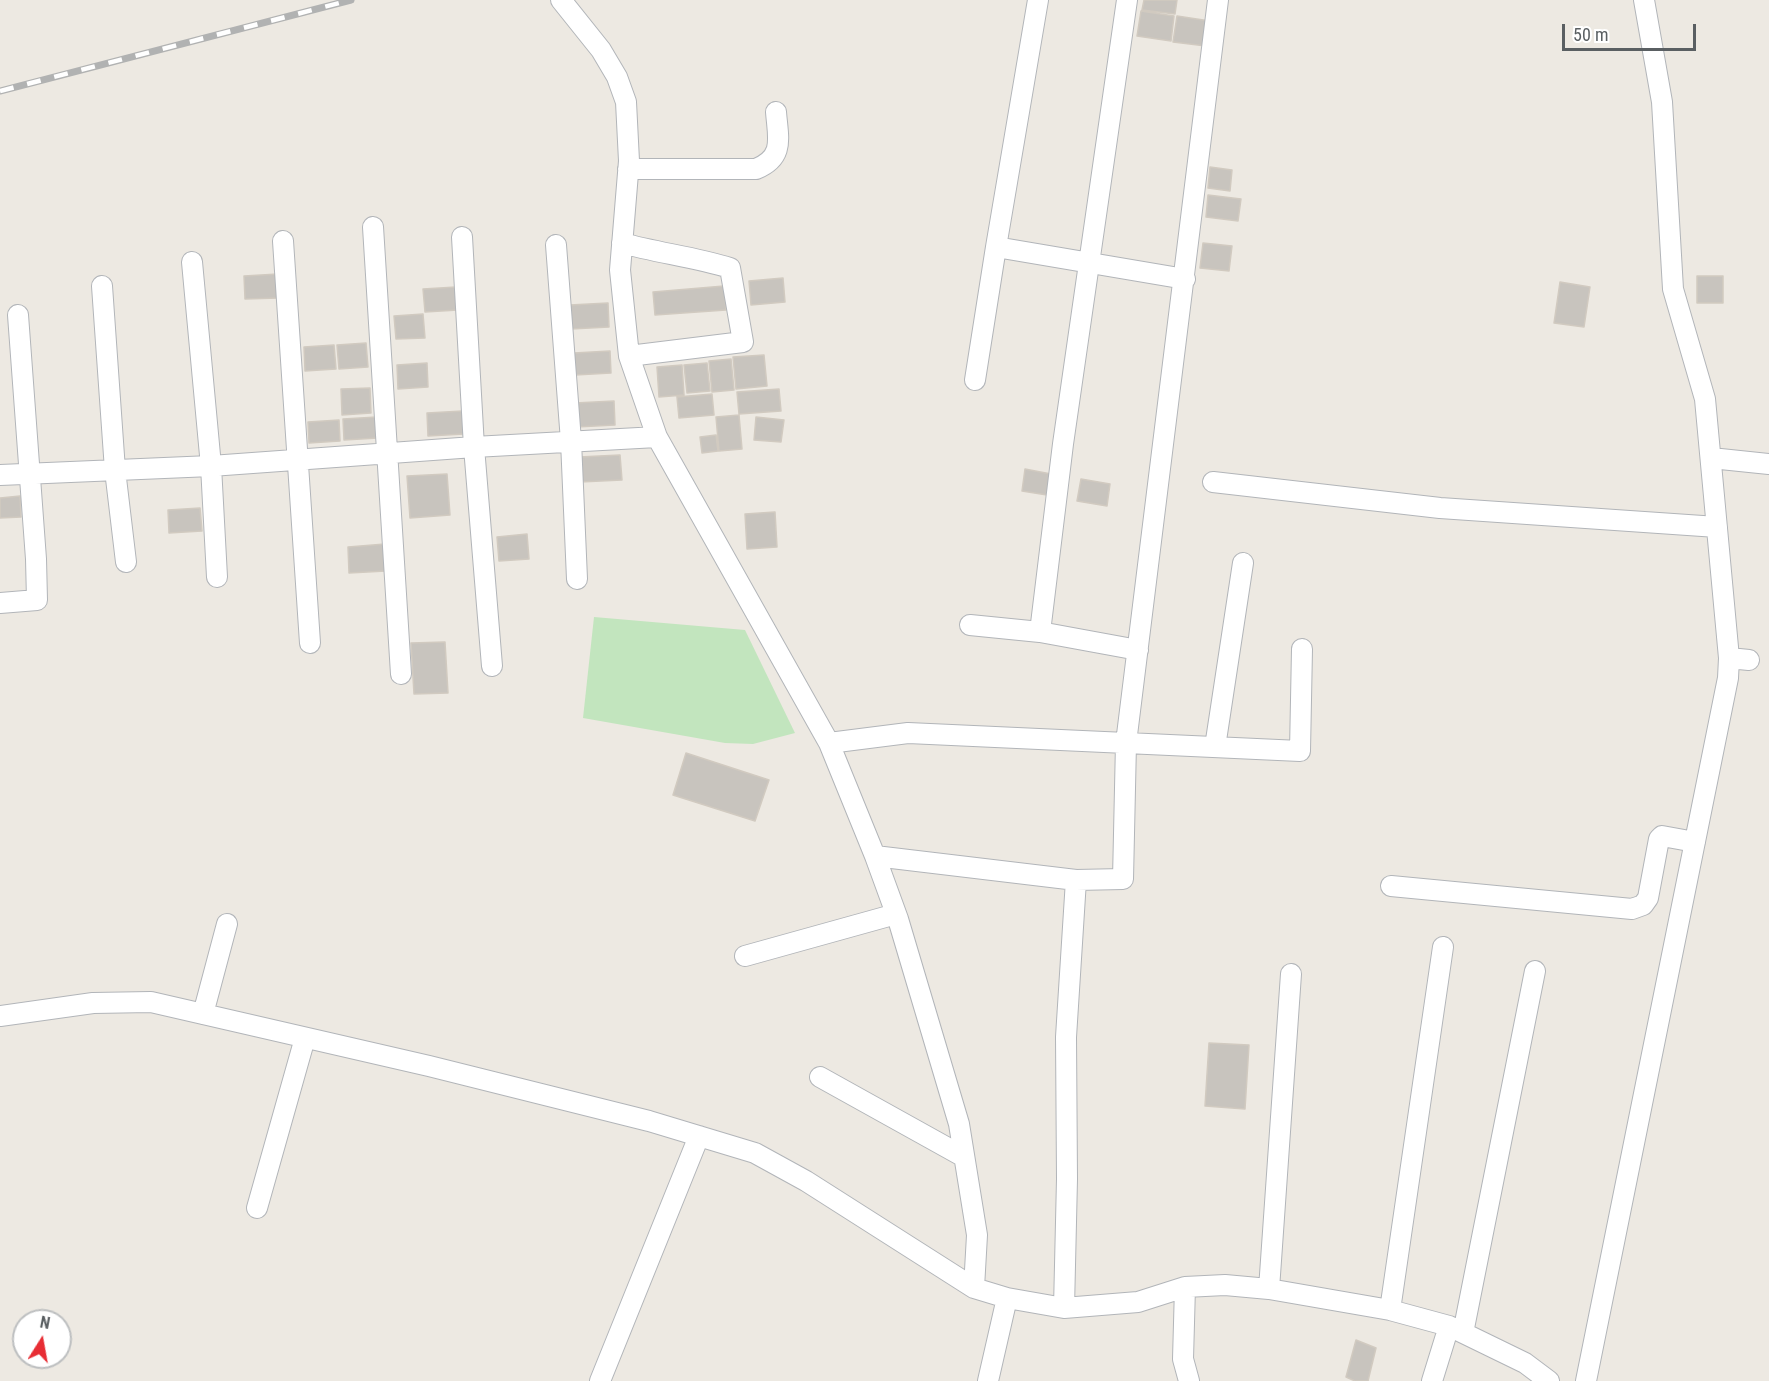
<!DOCTYPE html>
<html>
<head>
<meta charset="utf-8">
<style>
	body { margin:0 }
	#map { position:relative; width:1769px; height:1381px; overflow:hidden; background:#ede9e2; font-family:"Roboto Condensed",sans-serif }
	canvas { display:block }
	.north { position:absolute; left:12px; top:1309px; width:60px; height:60px; box-sizing:border-box; background:#fff; border:2px solid #bdbfc0; border-radius:50%; rotate:11deg; font-size:16px; font-weight:700; line-height:24px; text-align:center; color:#5a5f62 }
	.north::after { content:''; display:block; margin:auto; width:21px; height:27px; background:#e72d34; clip-path:polygon(50% 0,100% 100%,50% 72%,0 100%) }
	.scale { position:absolute; left:1562px; top:24px; width:134px; height:27px; box-sizing:border-box; border:3px solid #5a5f62; border-top:0; padding-left:8px; font-size:18px; line-height:21px; white-space:nowrap; color:#5a5f62; -webkit-text-stroke:4px #fff; paint-order:stroke }
</style>
</head>
<body>
<div id="map">
<canvas width="1769" height="1381"></canvas>
<div class="north">N</div>
<div class="scale">50 m</div>
</div>
<script>
const context = document.querySelector('canvas').getContext('2d');
context.lineJoin = 'round';
function fill(path, color) { context.fillStyle = color; context.fill(path, 'evenodd'); }
function stroke(path, color, width, dash) { context.strokeStyle = color; context.lineWidth = width; context.lineCap = dash ? 'butt' : 'round'; context.setLineDash(dash || []); context.stroke(path); }
const green = new Path2D(`
	M594,617L745,630L795,733L753,744L725,743L583,718Z`);
const building = new Path2D(`
	M1144,0H1177L1175,14L1142,10Z
	M1141,11L1174,16L1171,41L1137,36Z
	M1177,16L1210,21L1206,46L1173,42Z
	M1210,167L1232,170L1230,191L1208,188Z
	M1208,195L1241,199L1238,221L1206,217Z
	M1203,243L1232,246L1229,271L1200,268Z
	M278,274L279,298L245,299L244,276Z
	M1697,276H1723V303H1697Z
	M783,278L785,302L751,305L749,281Z
	M1560,282L1590,287L1584,327L1554,323Z
	M724,286L726,310L655,315L653,292Z
	M456,287L458,310L425,312L423,289Z
	M608,303L609,327L571,329L570,305Z
	M423,314L425,338L396,339L394,316Z
	M366,343L368,367L339,369L337,345Z
	M334,345L336,369L305,371L304,347Z
	M610,351L611,373L575,375L574,353Z
	M764,355L767,386L736,389L733,357Z
	M731,359L734,390L712,392L709,361Z
	M427,363L428,387L398,389L397,365Z
	M707,363L710,391L687,393L684,365Z
	M682,365L684,395L659,397L657,367Z
	M370,388L371,413L342,415L341,389Z
	M779,389L781,411L739,414L737,392Z
	M712,394L714,415L679,418L677,397Z
	M614,401L615,425L576,427L575,403Z
	M463,411L464,434L428,436L427,413Z
	M739,415L742,449L719,451L716,417Z
	M377,417L378,438L344,440L343,419Z
	M756,417L784,420L781,442L754,440Z
	M339,420L340,441L309,443L308,422Z
	M716,435L718,451L702,453L700,437Z
	M620,455L622,480L580,482L579,457Z
	M1025,469L1051,474L1047,495L1022,491Z
	M447,474L450,515L410,518L407,476Z
	M1081,479L1110,484L1107,506L1077,501Z
	M20,496L21,517L0,518V498Z
	M200,508L202,531L169,533L168,510Z
	M775,512L777,547L747,549L745,514Z
	M527,534L529,559L499,561L497,537Z
	M385,544L386,571L349,573L348,547Z
	M445,642L448,693L414,694L411,643Z
	M686,753L769,780L755,821L673,795Z
	M1209,1043L1249,1045L1245,1109L1205,1106Z
	M1356,1340L1376,1348L1368,1381H1355L1346,1377Z`);
const minor = new Path2D(`
	M561,0L601,50L617,77L626,102L629,161L620,270L629,356L657,437L829,743L875,856L898,919L959,1124L977,1235L974,1288
	M1038,0L996,247L1185,279
	M1218,0L1126,743L1300,751L1302,649
	M1644,0L1662,102L1673,289L1705,399L1729,658
	M628,169H756C785,157 778,138 776,112
	M373,227L401,674
	M462,237L474,447L492,666
	M283,241L310,643
	M622,243C658,253 695,257 730,268L743,342L629,356
	M556,245L571,441L577,579
	M192,262L211,466L217,577
	M102,286L115,470L126,562
	M975,380L996,247
	M1711,458L1769,464
	M0,475L211,466L474,447L657,437
	M1213,482L1440,508L1717,527
	M0,603L37,600L36,559L18,315
	M970,625L1040,632L1138,650
	M1040,632L1063,444L1127,0
	M829,743L908,733L1126,743L1123,879L1076,880L1066,1037L1067,1179L1064,1308
	M1215,747L1243,563
	M875,856L1076,880
	M1391,886L1632,909L1643,905L1648,898L1659,839L1662,836L1695,842
	M745,956L896,914
	M203,1014L227,924
	M0,1016L93,1003L151,1002L429,1066L649,1121L755,1153L806,1181L974,1288L1007,1298L1064,1308L1138,1302L1185,1287L1225,1285L1269,1289L1390,1310L1449,1326L1525,1363L1549,1381
	M820,1077L964,1157
	M257,1208L305,1038
	M1185,1287L1183,1359L1189,1381
	M1269,1289L1291,974
	M1390,1310L1443,947
	M1463,1333L1535,971
	M600,1381L699,1136
	M988,1381L1007,1298
	M1432,1381L1449,1326
	M1586,1381L1728,678L1729,658L1749,660`);
const rail = new Path2D(`
	M0,91L351,0`);
fill(green, '#c2e5be');
fill(building, '#c8c4be');
stroke(building, '#d1cac0', 1.5);
stroke(minor, '#b2b5b9', 22);
stroke(minor, '#fff', 20);
stroke(rail, '#b1b2b2', 7);
stroke(rail, '#fff', 4.5, [14]);
</script>
</body>
</html>
